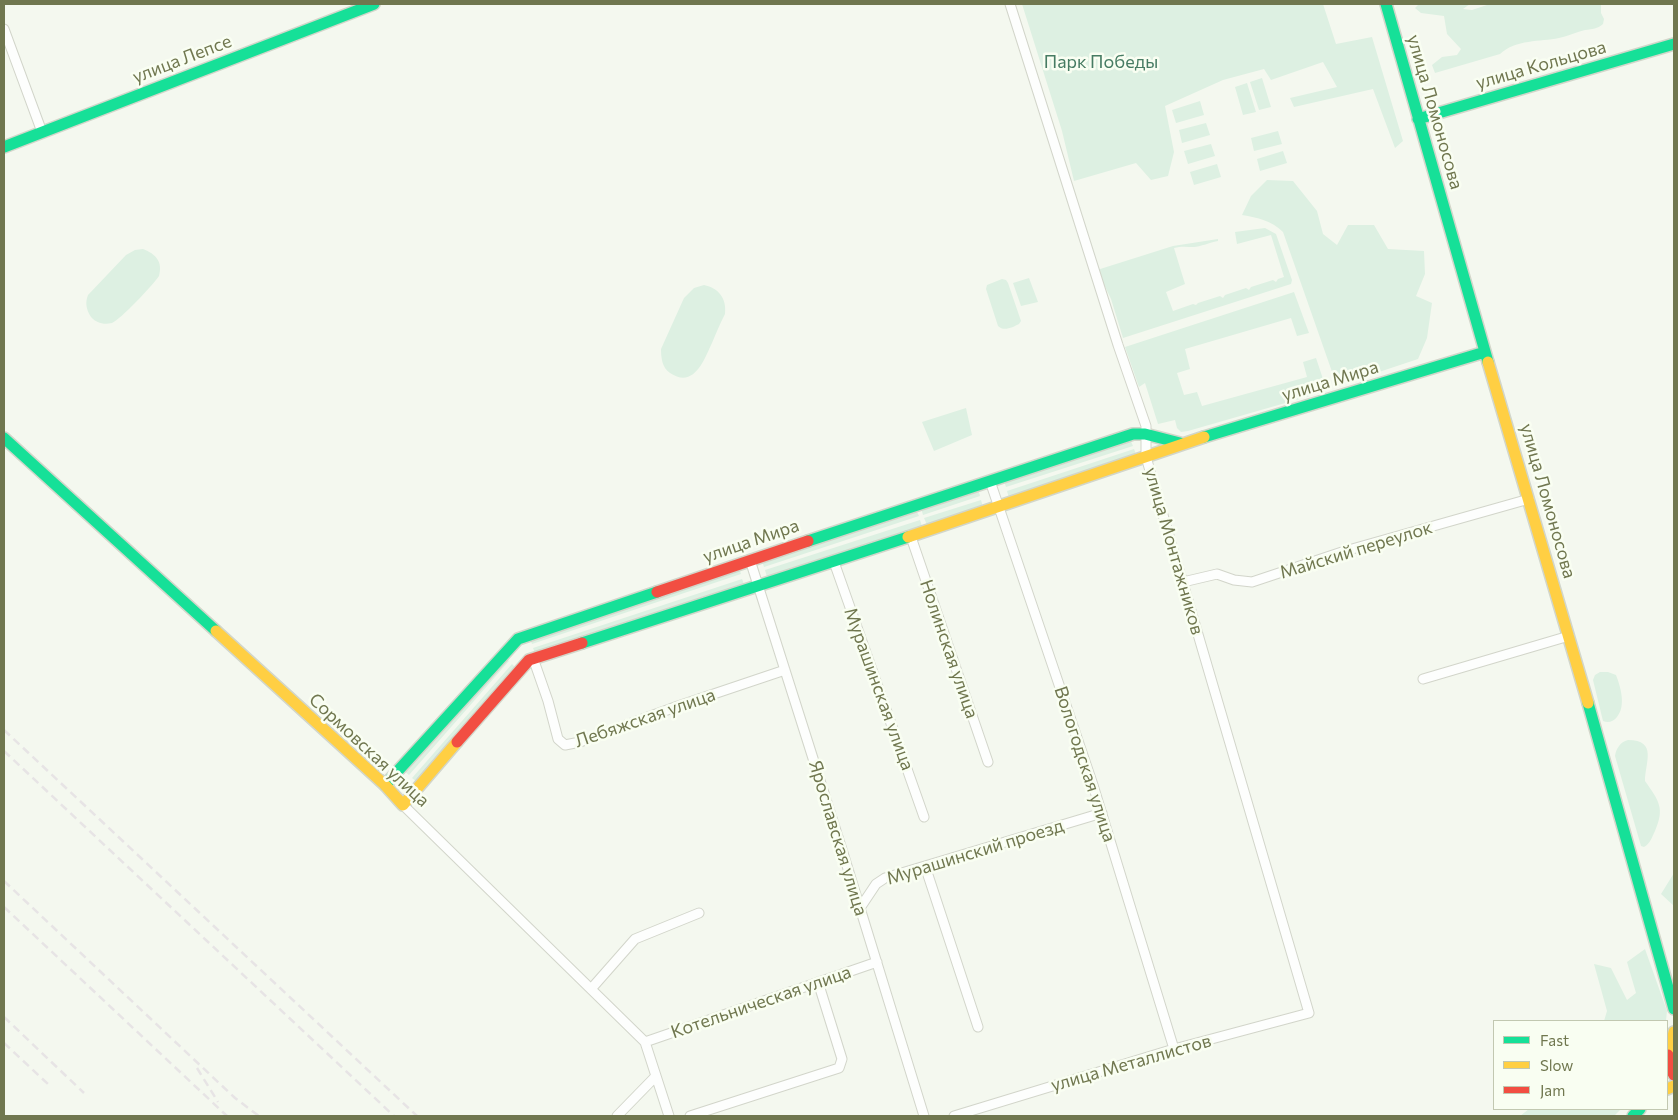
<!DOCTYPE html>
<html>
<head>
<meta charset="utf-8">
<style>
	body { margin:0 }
	#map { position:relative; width:1678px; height:1120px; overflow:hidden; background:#f4f8ef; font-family:Commissioner,sans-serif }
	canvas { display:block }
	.frame { position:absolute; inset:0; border:5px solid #70774f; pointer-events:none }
	.legend { position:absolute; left:1493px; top:1020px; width:175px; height:90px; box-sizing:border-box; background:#f9fef2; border:1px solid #c2c8b1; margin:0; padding:6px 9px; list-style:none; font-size:15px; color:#70774f }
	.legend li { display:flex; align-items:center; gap:10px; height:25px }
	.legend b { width:25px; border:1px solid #c2c8b1 }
</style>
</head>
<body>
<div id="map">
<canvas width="1678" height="1120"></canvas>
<div class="frame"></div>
<ul class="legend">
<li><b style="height:6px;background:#16e098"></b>Fast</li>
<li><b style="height:6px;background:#ffcf43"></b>Slow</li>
<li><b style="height:6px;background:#f24e42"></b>Jam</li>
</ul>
</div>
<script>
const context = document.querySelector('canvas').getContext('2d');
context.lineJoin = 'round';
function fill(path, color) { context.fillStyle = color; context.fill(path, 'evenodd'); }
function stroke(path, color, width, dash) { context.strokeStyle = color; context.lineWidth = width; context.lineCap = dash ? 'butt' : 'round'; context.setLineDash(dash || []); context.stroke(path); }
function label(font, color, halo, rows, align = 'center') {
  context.font = font + ' Commissioner,sans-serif'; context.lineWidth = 5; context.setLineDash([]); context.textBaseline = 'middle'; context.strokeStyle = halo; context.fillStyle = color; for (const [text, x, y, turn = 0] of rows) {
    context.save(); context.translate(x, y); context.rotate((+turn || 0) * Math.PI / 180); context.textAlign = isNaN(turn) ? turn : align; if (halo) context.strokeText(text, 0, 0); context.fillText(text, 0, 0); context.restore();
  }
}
const green = new Path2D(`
	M1022,4H1323L1336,44L1372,37L1403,141L1395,148L1373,89L1294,107L1290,98L1337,87L1323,62L1271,80L1264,69L1223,80L1165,106L1174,152L1168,176L1151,180L1136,163L1074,181L1062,131Z
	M1419,4H1470L1463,9L1472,10L1490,4H1601V13L1604,19L1603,24C1597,29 1593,29 1585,30C1577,32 1568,36 1559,38C1540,42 1516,39 1500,54L1435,73L1432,65L1442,57L1457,55L1461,49L1447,34L1444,16L1421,13L1415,8Z
	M1262,78L1271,107L1259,110L1250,82Z
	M1247,83L1256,112L1243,115L1235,87Z
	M1200,101L1204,115L1176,123L1172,110Z
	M1206,123L1210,135L1182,143L1179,130Z
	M1278,131L1282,144L1254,151L1251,138Z
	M1211,144L1215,156L1188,164L1184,151Z
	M1283,151L1287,163L1260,171L1257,159Z
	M1217,164L1221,177L1194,185L1190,172Z
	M1267,180L1293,181L1317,211L1323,234L1337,245L1348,225H1374L1388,249L1424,251L1425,274L1416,296L1432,303L1427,338L1418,359L1337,386L1283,232C1271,220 1258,218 1242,215L1251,196Z
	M1265,228L1276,234L1292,280L1291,284L1123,338L1111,299L1097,270L1173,246L1218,239V241C1212,242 1199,247 1194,247C1187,247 1181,246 1174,248L1185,284L1166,292L1173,311L1193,304L1196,305L1198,303L1220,296L1223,298L1225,295L1246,288L1249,290L1251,287L1273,280L1276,282L1278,279L1284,277L1271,235L1237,244L1235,232Z
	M143,249C156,254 163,262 159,276C153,285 120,320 112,323C104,325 96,323 91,317C86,310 85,302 88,295L126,255L135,250Z
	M1029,278L1038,302L1021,306L1013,283Z
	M1002,279L1006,280L1008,283L1021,321L1019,324C1013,327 1004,332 998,326L986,289L987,285Z
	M704,285C719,288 727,299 725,314C720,324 716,333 712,343C704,360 694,389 670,373C662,368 661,357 661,349L684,298L694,288Z
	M1294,292L1309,333L1297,336L1291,318L1185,349L1190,369L1177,373L1184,395L1197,392L1202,406L1307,377L1303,362L1316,358L1327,391L1188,431L1181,432L1177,428L1175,420L1158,424L1145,383L1139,387L1125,347Z
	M966,408L972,435L934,451L922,422Z
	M1130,439L1133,446L1006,487L1004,481Z
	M1134,449L1136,454L1009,498L1007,491Z
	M978,489L980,496L923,515L921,508Z
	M981,500L983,507L927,525L924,518Z
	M916,510L919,516L764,567L762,561Z
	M920,520L922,526L767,577L765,570Z
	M739,568L741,574L532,644L530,640Z
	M742,579L744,584L535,653L533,648Z
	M505,658L509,661L409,775L404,771Z
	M512,664L517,669L417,782L412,778Z
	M1600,672H1608L1616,675C1621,688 1626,706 1617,717C1613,722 1608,723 1603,721L1593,680L1595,675Z
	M1628,740C1658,740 1645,763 1645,781C1659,801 1665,808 1655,831C1652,837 1650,844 1644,847L1641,846L1615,756C1616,749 1620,742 1628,740Z
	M1674,873V906L1661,894Z
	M1645,949L1667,1011L1666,1021H1604L1607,1011L1594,964L1611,968L1627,1000L1636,993L1627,962Z
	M1529,1109H1621L1614,1116H1520Z`);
const street = new Path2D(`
	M4,29L42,132
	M990,481L1093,785L1174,1049
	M911,537L988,762
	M750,560L844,856L924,1116
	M834,562L924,817
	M1183,582L1217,574L1234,580L1252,582L1345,551L1529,499
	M533,658L548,701L558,739L565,745L580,742L678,706L785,670
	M1423,679L1569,636
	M403,805L645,1042L669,1116
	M925,866L978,1027
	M860,908L876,884L885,878L1102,813
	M591,989L635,939L699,913
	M645,1042L877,962
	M617,1116L656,1076
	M690,1116L839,1068L842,1059L818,982
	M954,1116L1174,1049L1309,1013L1146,457V426L1118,345L1010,4`);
const fast = new Path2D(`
	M1386,4L1488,362
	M1418,119L1674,44
	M4,147L374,4
	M1204,437L1485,352
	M4,438L216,631
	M808,541L1133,434H1145L1180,443
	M582,643L908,537
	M1588,703L1674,1009
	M385,785L518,639L657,592
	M1633,1116L1640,1109`);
const slow = new Path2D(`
	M1488,362L1588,703
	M908,537L1204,437
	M216,631L385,785L403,805L457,742
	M1670,1050L1674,1032
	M1667,1089L1674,1086`);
const jam = new Path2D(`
	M657,592L808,541
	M457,742L529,660L582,643
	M1668,1055L1669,1066L1674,1075`);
const rail = new Path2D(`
	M4,730L417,1116
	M4,751L394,1116
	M4,881L235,1098L259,1116
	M4,907L227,1116
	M4,1017L84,1093
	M4,1043L49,1085
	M197,1068L218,1102`);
const streetNames = [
	["улица Лепсе",182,59,-21],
	["улица Кольцова",1541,65,-16],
	["улица Ломоносова",1435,112,74],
	["улица Мира",1330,381,-17],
	["улица Ломоносова",1548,501,74],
	["улица Мира",751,541,-19],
	["Майский переулок",1356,550,-17],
	["улица Монтажников",1174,551,74],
	["Нолинская улица",949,649,71],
	["Мурашинская улица",879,689,70],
	["Лебяжская улица",645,718,-19],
	["Сормовская улица",369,750,43],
	["Вологодская улица",1085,764,72],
	["Ярославская улица",838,838,73],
	["Мурашинский проезд",975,852,-17],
	["Котельническая улица",761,1002,-19],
	["улица Металлистов",1131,1063,-16]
];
const parkNames = [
	["Парк Победы",1101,62]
];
fill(green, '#ddf0e2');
stroke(street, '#d2d5ca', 11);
stroke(fast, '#d2d6ca', 14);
stroke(slow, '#d2d6ca', 14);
stroke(jam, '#d2d6ca', 14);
stroke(street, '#fdfefd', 9);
stroke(fast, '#16e098', 11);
stroke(slow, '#ffcf43', 11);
stroke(jam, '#f24e42', 11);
stroke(rail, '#e7e4e5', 2.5, [8, 5]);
label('18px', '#70774f', '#f9fef2', streetNames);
label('18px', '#477c63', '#f9fef2', parkNames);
</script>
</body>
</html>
